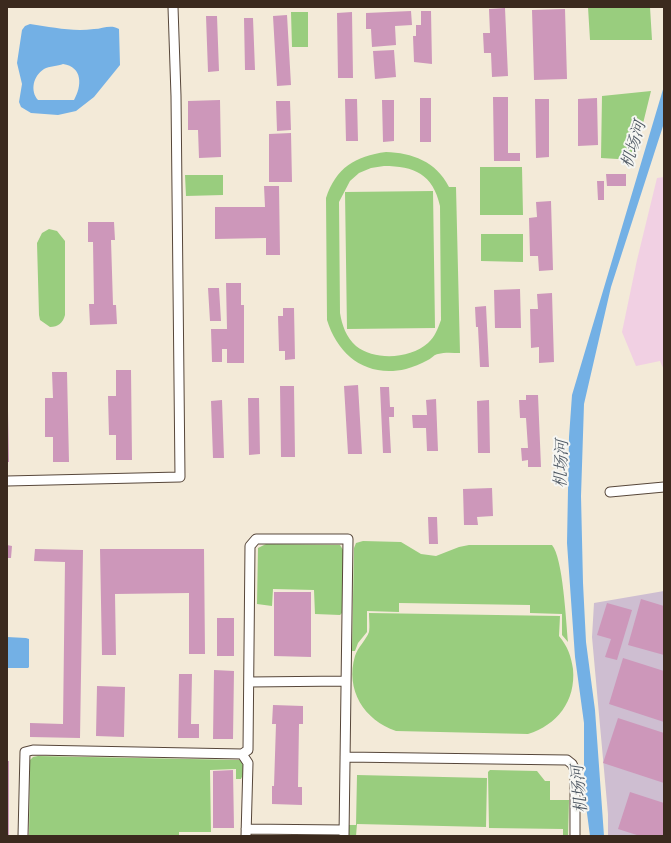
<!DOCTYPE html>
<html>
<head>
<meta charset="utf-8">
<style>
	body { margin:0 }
	#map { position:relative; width:671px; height:843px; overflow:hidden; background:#f3ead8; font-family:"IM FELL Double Pica",serif }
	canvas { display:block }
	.frame { position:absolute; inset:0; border:8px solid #3b2a1e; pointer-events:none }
</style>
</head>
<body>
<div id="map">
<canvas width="671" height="843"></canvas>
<div class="frame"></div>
</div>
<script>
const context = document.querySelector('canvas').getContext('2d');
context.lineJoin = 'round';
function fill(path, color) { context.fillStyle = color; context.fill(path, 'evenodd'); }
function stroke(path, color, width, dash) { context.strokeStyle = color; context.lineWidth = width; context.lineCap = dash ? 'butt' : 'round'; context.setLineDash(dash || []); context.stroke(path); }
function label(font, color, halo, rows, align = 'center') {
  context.font = font + ' "IM FELL Double Pica","Noto Serif SC",serif'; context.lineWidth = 4; context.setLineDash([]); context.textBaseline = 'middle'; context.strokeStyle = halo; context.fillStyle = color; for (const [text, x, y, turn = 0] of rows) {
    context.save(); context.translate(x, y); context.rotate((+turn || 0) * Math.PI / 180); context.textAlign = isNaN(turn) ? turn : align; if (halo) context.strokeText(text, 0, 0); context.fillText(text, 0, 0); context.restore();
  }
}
const built = new Path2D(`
	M664,177V370L660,361L636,366L622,332L637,260L657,178Z`);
const industrial = new Path2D(`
	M664,591V836H608V814L592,637L594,603Z`);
const green = new Path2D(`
	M588,7H650L652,40H590Z
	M291,12H308V47H292Z
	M651,91L634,160L601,158L602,96Z
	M386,152C412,153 436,161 449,187H456L460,353C453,353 445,352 438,354C435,354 432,358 428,360C421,364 413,367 406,369C367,378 338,356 327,320L326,198C336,168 355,156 386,152ZM384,166C414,166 433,174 440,206L441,320C438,328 435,337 428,343C410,359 375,361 356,346C346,337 342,325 340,313L339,202L350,181L359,173L371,168Z
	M480,167H522L523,215H480Z
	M185,175H223V195L186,196Z
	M433,191L435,328L347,329L345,192Z
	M49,229L57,231L65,241V315C63,323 58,327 50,327L40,320L39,315L37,243L42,233Z
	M481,234H523V262L481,261Z
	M363,541L401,542L421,554L436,556L459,547L469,545H552C563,558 566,621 568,642L562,635V614L530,613V605L399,603V612L367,611V632L358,643L355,651H352L354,548L356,543Z
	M266,544L340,545L345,553L343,612L340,615L315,614L314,590L273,589L272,606L257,604L258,548Z
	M369,613L560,616L559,636C568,647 571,656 573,669C576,701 557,725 528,734L396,731C364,720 345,690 355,656C358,647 366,640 369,632C370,627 369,619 369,613Z
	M38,756L240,760C245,767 245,771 241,779H236V769L210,770L211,832H179V836H29L30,760L33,757Z
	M490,770L537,771L545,781H550V800H569L568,836H563V829L489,828L488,772Z
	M357,775L487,778L486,827L357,824L356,836H349V825H356Z`);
const water = new Path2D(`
	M30,24C52,27 72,32 94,29C103,29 110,24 119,29L120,65L94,97L76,111L58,115L31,113L21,107L19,102L22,84L17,63L22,30L25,26ZM63,64C83,67 82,86 74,100H38C30,91 33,76 44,69C49,66 58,66 63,64Z
	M664,86V123L611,287L584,404L581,496L583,583L586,642L595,710L604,836H590L585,798L586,778L584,776V723L575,657L567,543L569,437L572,395Z
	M7,637L26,638L29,639V667L28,668H7Z`);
const building = new Path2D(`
	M505,8L508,76L492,77L491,53H484L483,33H490L489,9Z
	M565,9L567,79L534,80L532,10Z
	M411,11L412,25L395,26L396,45L372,47L371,29H366V13Z
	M421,11H431L432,64L414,62L413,36H416V25H421Z
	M352,12L353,78H338L337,13Z
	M287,15L291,85L277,86L273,16Z
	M206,16H217L219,71L208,72Z
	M244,18H253L255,70H245Z
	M394,50L396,77L375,79L373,51Z
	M493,97H508V153H520V161H494Z
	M420,98H431V142H420Z
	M597,98L598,145L578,146V99Z
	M345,99H357L358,141H346Z
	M535,99H549V157L536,158Z
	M220,100L221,157L199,158L198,130H188V101Z
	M382,100H394V141L383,142Z
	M276,101H290L291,130L277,131Z
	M291,133L292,182H269V134Z
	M606,174H626V186H607Z
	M597,181H604V200H598Z
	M264,186H279L280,255H266V238L215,239V207H265Z
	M551,201L553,270L539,271L538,256H530L529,218L537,217L536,202Z
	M88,222H114L115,240H111L113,305H116L117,324L90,325L89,304H94L93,242H88Z
	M226,283H241V305H244V363H227V349H222V362H212L211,329H227Z
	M208,288H219L221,321H210Z
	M520,289L521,328H495L494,290Z
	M552,293L554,362L539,363V347L531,348L530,309H538L537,294Z
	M486,306L489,367H480L478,327H476L475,307Z
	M283,308H294L295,359L285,360V351H279L278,316H283Z
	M116,370H131L132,460H116V435H109L108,396H116Z
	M52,372H67L69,462H53V437H45V398H53Z
	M358,385L362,454H348L344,386Z
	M280,386H294L295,457H281Z
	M380,387H389L390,407H394V417H389L391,453H383Z
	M526,395H538L541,467H528V460L522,461L521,448H528L526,418H520L519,400H526Z
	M248,398H259L260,454L249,455Z
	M436,399L438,451H427L426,428H413L412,415H427L426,400Z
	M222,400L224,458H213L211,401Z
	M489,400L490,453H478L477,401Z
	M7,411H8L9,462H7Z
	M492,488L493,516L477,517L478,525H464L463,489Z
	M428,517H437L438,544H429Z
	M7,545L12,546L11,558H7Z
	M35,549L83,550L80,738L30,737V723L63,724L65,562L34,561Z
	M100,549H204L205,654H189V593L115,594L116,655H102Z
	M274,592H311V657L274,656Z
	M641,599L664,606V655L628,645Z
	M607,603L632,610L617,660L605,657L611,639L597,635Z
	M217,618H234V656H217Z
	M623,658L664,671V722L609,704Z
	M214,670L234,671L233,739H213Z
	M179,674H192L191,724H199V738H178Z
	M97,686L125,687L124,737L96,736Z
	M273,705L303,706V724H299L298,787H302V805L272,804V786H274L276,724H272Z
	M618,718L664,733V783L603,763Z
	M7,761H9V836H7Z
	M233,770L234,828H213V771Z
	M630,792L664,803V836H640L618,829Z`);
const street = new Path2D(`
	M7,481L180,477L176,96L173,7
	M610,492L664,487
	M249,682L346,681
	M242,754L248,763L246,836
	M345,757L567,760L572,764L575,770V836
	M246,829L344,830
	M23,836L25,752L33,750L242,754L248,750L250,546L256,539H348L344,836`);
const waterNames = [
	["机场河",635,145,-73],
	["机场河",563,464,-88],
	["机场河",581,789,-95]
];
fill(built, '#f1d0e3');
fill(industrial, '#cebed1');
fill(green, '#99cd7e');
fill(water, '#73b0e5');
fill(building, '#cd97ba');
stroke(street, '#57473a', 11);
stroke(street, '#fff', 9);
label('italic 16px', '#4f5964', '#f6f6f2', waterNames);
</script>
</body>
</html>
